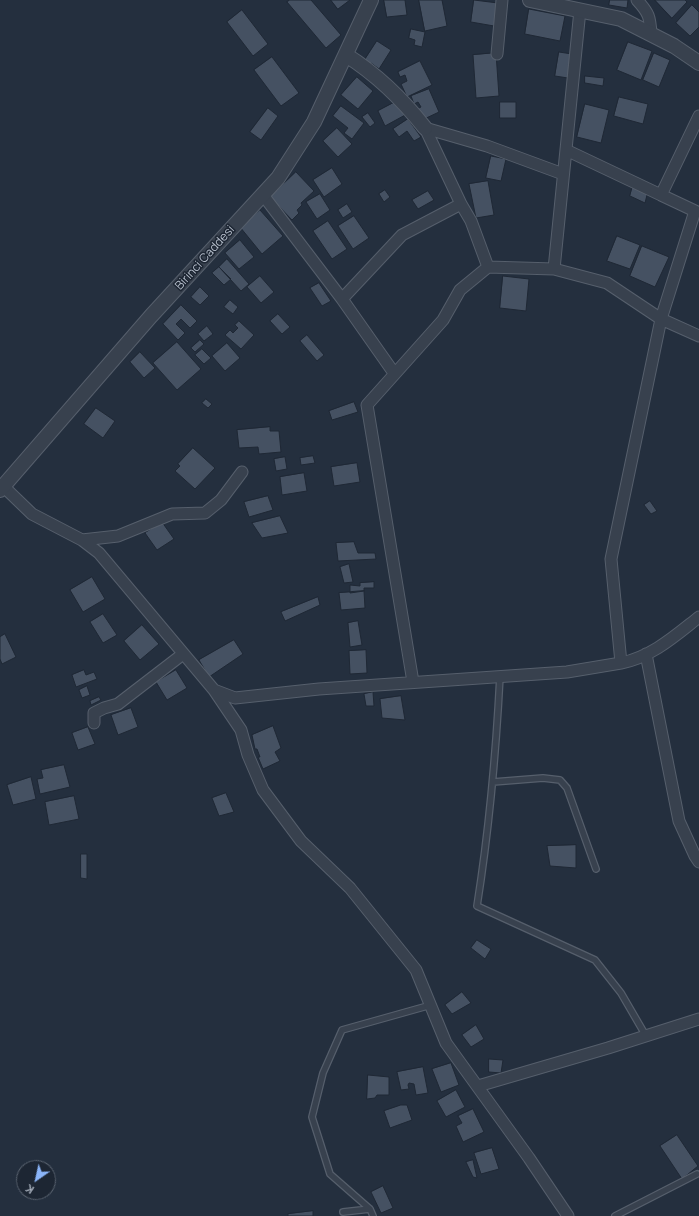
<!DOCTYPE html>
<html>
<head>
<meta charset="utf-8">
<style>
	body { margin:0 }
	#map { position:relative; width:699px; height:1216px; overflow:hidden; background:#242f3e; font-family:Manrope,sans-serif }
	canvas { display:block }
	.north { position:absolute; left:16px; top:1160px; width:40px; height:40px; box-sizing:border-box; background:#1d2633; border:1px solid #59626f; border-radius:50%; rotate:214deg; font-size:11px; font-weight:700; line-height:16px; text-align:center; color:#b4bcc9 }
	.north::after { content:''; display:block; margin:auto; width:14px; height:18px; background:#8ab4f8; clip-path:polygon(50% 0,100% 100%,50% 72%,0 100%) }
</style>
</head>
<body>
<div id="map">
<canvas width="699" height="1216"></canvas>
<div class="north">K</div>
</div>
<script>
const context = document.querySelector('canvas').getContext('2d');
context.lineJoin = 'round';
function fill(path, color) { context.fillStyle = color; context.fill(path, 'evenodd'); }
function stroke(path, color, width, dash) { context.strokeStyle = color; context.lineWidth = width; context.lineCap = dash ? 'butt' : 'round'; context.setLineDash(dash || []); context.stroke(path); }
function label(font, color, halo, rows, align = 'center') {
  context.font = font + ' Manrope,sans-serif'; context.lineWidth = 3; context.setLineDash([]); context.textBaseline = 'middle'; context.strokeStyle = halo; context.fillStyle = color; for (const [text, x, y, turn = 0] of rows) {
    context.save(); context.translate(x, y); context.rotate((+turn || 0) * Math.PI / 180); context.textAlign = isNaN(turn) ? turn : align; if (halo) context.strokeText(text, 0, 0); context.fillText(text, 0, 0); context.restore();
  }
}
const building = new Path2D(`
	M290,0H311L341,35L326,48L287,2Z
	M331,0H350L338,9Z
	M384,0H405L407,15L387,17Z
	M419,0H442L447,26L425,31Z
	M474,0L498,3L494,26L471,22Z
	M610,0H628L627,8L609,5Z
	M655,0H685L687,2L672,18Z
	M692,5L699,12V27L690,36L676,23Z
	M529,9L565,16L560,41L525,34Z
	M242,10L268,44L253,56L227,22Z
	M411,29L425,32L422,47L414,45L415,40L409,38Z
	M377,41L391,50L379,69L371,63L370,65L364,61Z
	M628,42L652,51L641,80L617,70Z
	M559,52L572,54L568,78L555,76Z
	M496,53L499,96L476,98L473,55Z
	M654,53L670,60L659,87L643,80Z
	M272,57L299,93L281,106L254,70Z
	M420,61L432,85L407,97L401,84L407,81L405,75L400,77L398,72Z
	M585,76L604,78L603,86L585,83Z
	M357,77L373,91L358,109L341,95Z
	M429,89L439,112L420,121L415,110L421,107L418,102L414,104L411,96Z
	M619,97L648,104L643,124L614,116Z
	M399,100L407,114L385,126L378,111Z
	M500,102H516V118H500Z
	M585,104L609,110L601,143L577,137Z
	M341,106L364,123L352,139L344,133L348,128L333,116Z
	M268,108L278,116L261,140L250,132Z
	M368,113L375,123L370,127L362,117Z
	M408,119L421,137L414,141L407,131L399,137L393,129Z
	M337,128L352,144L338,157L323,141Z
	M491,156L506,159L501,181L486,178Z
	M332,168L342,184L324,197L313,180Z
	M296,172L314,191L301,203L302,205L297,210L299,213L292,220L270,197Z
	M488,181L494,215L476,218L469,184Z
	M633,185L648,191L645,203L630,196Z
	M385,190L390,197L384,202L379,194Z
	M428,191L434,200L418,209L412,200Z
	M320,194L330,210L317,219L306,202Z
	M347,204L352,212L343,218L338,210Z
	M260,210L283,236L262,254L240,227Z
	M354,216L369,238L353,249L338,226Z
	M328,221L347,249L332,259L313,231Z
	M617,236L640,245L630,269L607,261Z
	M240,240L254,257L239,269L225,253Z
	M642,246L669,257L655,287L630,276Z
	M227,259L249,284L241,291L219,267Z
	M219,267L231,279L224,285L212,273Z
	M260,276L274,292L261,303L247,287Z
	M503,276L529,279L526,311L500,308Z
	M319,283L331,301L322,306L310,288Z
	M200,287L209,296L200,305L191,297Z
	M230,300L238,307L233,314L224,307Z
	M181,305L197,321L190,328L181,319L176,324L185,333L178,340L163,324Z
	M278,314L290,327L282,334L270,321Z
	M239,321L254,335L241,349L225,335L230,330L233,333L238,328L235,325Z
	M207,326L213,334L204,341L198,334Z
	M307,335L324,355L317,361L300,341Z
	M200,340L204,344L195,352L191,348Z
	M177,342L201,369L177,390L153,363Z
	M227,343L240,358L225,371L212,356Z
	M202,349L211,358L204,364L195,355Z
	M140,352L155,368L144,378L130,362Z
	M206,399L212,404L208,408L202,403Z
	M354,402L358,412L332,420L329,411Z
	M96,408L115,421L103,438L84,424Z
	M270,427V431H279L281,452L259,454L258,447L239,448L237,430Z
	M193,448L215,468L195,489L175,471L180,466L178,464Z
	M313,456L315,463L301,465L300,458Z
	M285,457L287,469L276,471L274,459Z
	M357,463L360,482L334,486L331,467Z
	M304,473L307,491L282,495L280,477Z
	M268,496L273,510L249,517L244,502Z
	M650,501L657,511L651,514L644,505Z
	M280,516L288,533L262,538L252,523Z
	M162,522L174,539L157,550L145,533Z
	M354,542L358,553H375L376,559L338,561L336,543Z
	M349,564L353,582L344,583L340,567Z
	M92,577L105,599L83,612L70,590Z
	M374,582V588H364V591L350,593V585L360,586V583Z
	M364,591L365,608L341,610L339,593Z
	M318,597L320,605L285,621L281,612Z
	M103,614L117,635L103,643L90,622Z
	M358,621L362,645L350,647L348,623Z
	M142,625L159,644L140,660L124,641Z
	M5,634L16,657L2,664L0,659V637Z
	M234,640L243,654L209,677L199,660Z
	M366,650L367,673L350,674L349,651Z
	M84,670L86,675L94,672L97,679L76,687L72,675Z
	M176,670L187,688L167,700L156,682Z
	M87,686L90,695L82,698L79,690Z
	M373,692L374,706H366L364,694Z
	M401,696L405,720L382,718L380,699Z
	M99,697L101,700L91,705L90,701Z
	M131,708L138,727L118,735L111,715Z
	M273,726L281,748L275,752L280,761L263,769L258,757H260L257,749H255L252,735Z
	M88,727L95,744L78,750L72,733Z
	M64,765L70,787L40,794L37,779L43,778L41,770Z
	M31,777L36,799L13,805L7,785Z
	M226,793L234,812L219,816L212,798Z
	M74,796L79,819L49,825L45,802Z
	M576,845V868L550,866L547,846Z
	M81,854H87V879L81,878Z
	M477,940L491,949L485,959L471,948Z
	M462,992L471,1003L452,1014L445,1005Z
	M476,1025L484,1039L471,1047L462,1035Z
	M489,1059L503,1060L501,1073L489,1072Z
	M451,1063L459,1085L441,1092L432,1069Z
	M423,1067L428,1093L416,1095L414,1084L409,1083L408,1085L409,1089L401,1090L397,1072Z
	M368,1075L389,1077V1095H377L375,1098L367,1099Z
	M456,1090L465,1107L446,1117L437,1101Z
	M401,1105H407L412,1120L390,1128L384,1111Z
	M473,1109L484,1132L463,1142L456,1126L462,1123L458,1116Z
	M677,1135L698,1166L682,1179L660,1146Z
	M492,1148L499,1169L481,1174L474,1153Z
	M473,1160L477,1178L473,1177L466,1162Z
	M383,1186L393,1208L381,1213L371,1192Z
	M313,1211V1216H288V1214Z`);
const service = new Path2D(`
	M500,676C496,753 489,830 477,906L595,960L621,993L646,1036
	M493,782L543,778L560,780L567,788L596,869
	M370,1209L373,1216
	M343,1212L370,1209L330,1174L312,1117L323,1073L342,1030L431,1005
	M615,1216L697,1174`);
const minor = new Path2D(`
	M637,0C649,13 650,17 651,34
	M497,54L502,0
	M425,128L461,204L471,221L488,267L554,269L607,283L661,319L695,211L661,195
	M425,128L487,146L563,174
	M566,150L661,195L699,116
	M263,195L342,299L394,373
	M554,269L580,10
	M342,299L402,235L461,204
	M3,486L32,514L82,540L99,553L214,690L235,698L319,689L567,672L621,663C652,657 676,635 699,617
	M82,540L118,536L172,514L205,513L221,500L242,472
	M646,654L679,821L695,856L699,862
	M621,663L611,559L661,319L699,336
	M413,682L367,405L443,320L460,290L488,267
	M214,690L241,730L248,755L263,790L301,841L350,888L416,970L446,1043L529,1158L568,1216
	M94,723V713L104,708L118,704L183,654
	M478,1086L608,1048L699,1019`);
const tertiary = new Path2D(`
	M530,0L621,19L674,46L699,63
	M346,55C376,74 403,100 425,128
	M0,490L151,316L278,178L314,122L371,0`);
const streetNames = [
	["Birinci Caddesi",205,258,-48]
];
fill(building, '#455162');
stroke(building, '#1f2835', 1);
stroke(service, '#565f6c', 8);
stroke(minor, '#565f6c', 13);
stroke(tertiary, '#565f6c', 16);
stroke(service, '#38414e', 5.5);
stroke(minor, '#38414e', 11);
stroke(tertiary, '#38414e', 14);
label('12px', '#b4bcc9', '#1d2633', streetNames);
</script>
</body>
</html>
